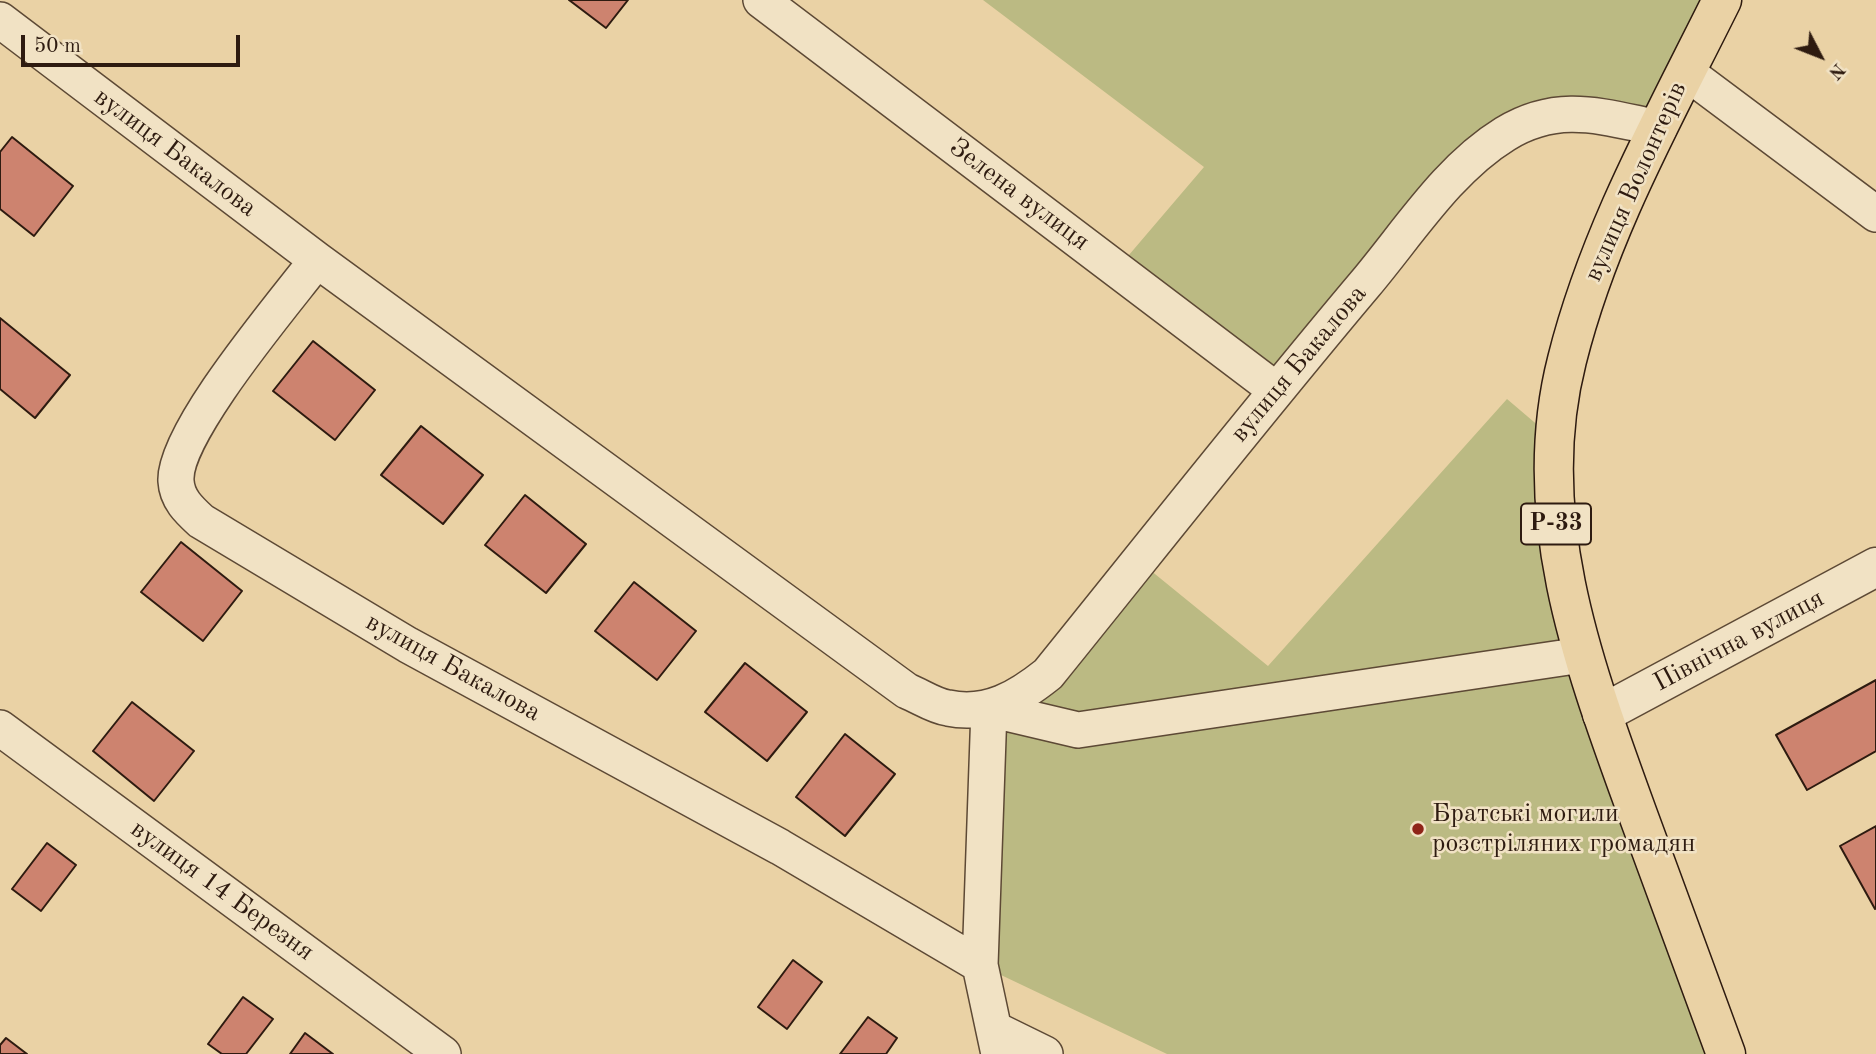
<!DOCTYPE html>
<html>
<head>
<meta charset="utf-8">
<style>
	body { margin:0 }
	#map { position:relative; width:1876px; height:1054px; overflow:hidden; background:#ead2a5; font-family:"Old Standard TT",serif }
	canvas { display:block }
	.north { position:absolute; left:1785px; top:21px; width:70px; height:70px; -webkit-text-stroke:5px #f1e2c4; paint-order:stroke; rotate:132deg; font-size:19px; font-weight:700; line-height:28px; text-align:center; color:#2e1b10 }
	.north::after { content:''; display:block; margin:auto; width:24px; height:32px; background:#2e1b10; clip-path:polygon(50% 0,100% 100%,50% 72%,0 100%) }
	.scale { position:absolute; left:21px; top:35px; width:219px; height:32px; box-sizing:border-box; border:4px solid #2e1b10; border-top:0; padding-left:9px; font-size:21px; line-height:24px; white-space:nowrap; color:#2e1b10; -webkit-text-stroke:5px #f1e2c4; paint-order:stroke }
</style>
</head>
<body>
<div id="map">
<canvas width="1876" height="1054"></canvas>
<div class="north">N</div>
<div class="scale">50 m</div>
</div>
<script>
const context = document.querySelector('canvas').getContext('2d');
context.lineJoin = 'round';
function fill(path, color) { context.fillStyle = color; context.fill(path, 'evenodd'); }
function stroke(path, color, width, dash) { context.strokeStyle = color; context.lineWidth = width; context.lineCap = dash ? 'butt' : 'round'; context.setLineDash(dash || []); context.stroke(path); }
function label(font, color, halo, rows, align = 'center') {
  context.font = font + ' "Old Standard TT",serif'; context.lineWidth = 5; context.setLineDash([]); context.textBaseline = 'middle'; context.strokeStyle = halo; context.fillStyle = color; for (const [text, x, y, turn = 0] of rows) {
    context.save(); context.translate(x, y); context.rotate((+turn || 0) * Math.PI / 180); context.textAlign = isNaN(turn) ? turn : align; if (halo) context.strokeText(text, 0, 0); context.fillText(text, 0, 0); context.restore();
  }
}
const green = new Path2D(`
	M983,0H1722L1659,128L1506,134L1276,390L1117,269L1204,167Z
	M1507,399L1554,439L1553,501L1726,1054H1167L980,965L989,709L1139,561L1268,666Z`);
const building = new Path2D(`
	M569,0H628L606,28Z
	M12,137L73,186L34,236L0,209V152Z
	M0,318L70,375L35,418L0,389Z
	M313,341L375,390L335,440L273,391Z
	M421,426L483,475L443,524L381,475Z
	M525,495L586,544L546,593L485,545Z
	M181,542L242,591L203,641L141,592Z
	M634,582L696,631L657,680L595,631Z
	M745,663L807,712L767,761L705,712Z
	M1876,680V751L1807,790L1776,735Z
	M132,702L194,751L154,801L93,751Z
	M845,734L895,774L845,836L796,797Z
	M1876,826V908L1875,909L1840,846Z
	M47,843L76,865L41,911L12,889Z
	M793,960L822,982L787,1029L758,1007Z
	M243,997L273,1019L246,1054H222L208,1044Z
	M868,1017L897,1038L886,1054H840Z
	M305,1033L333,1054H290Z
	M6,1038L27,1054H0V1045Z`);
const minor = new Path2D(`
	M761,0L1276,390
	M0,20L317,260L907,691C920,696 934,706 948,708C988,716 1018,698 1048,674C1153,544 1257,412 1365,284C1408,233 1448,169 1505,134C1559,101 1602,117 1659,128
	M1686,72L1876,214
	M317,260C285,302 173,433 176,481C177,499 189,510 201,521L408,645L780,847L980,965
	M0,728L443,1054
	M994,1029L1045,1054
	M999,1054L980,965L989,709L1078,730L1582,655`);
const tertiary = new Path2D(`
	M1602,714L1876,567`);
const primary = new Path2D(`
	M1722,0C1664,117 1599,232 1567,360C1527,516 1584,666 1637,812C1667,892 1696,973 1726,1054`);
const markers = [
	[1418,829,7,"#8f2418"]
];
const shields = [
	[1556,524,70]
];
const shieldNames = [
	["Р-33",1556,524]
];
const streetNames = [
	["вулиця Бакалова",175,153,37],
	["вулиця Волонтерів",1636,182,-66],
	["Зелена вулиця",1019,195,37],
	["вулиця Бакалова",1299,364,-50],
	["Північна вулиця",1739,641,-28],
	["вулиця Бакалова",453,668,29],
	["вулиця 14 Березня",222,891,36]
];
const poiNames = [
	["Братські могили",1432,814],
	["розстріляних громадян",1432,844]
];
fill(green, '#bbba83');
fill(building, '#cd836f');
stroke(building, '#2e1b10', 2);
stroke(minor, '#5d4935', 38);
stroke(tertiary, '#5d4935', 41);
stroke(primary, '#2e1b10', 41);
stroke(minor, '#f1e2c4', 35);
stroke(tertiary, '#f1e2c4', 38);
stroke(primary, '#ead2a5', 38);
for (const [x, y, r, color] of markers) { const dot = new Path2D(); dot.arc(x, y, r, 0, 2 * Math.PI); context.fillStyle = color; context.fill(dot); stroke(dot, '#f1e2c4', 2.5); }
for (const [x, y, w] of shields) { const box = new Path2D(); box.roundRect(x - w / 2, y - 20.5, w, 41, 5); context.fillStyle = '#f1e2c4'; context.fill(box); stroke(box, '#2e1b10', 2); }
label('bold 24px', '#2e1b10', null, shieldNames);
label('26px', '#2e1b10', '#f1e2c4', streetNames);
label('26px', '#2e1b10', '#f1e2c4', poiNames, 'left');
</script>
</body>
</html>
